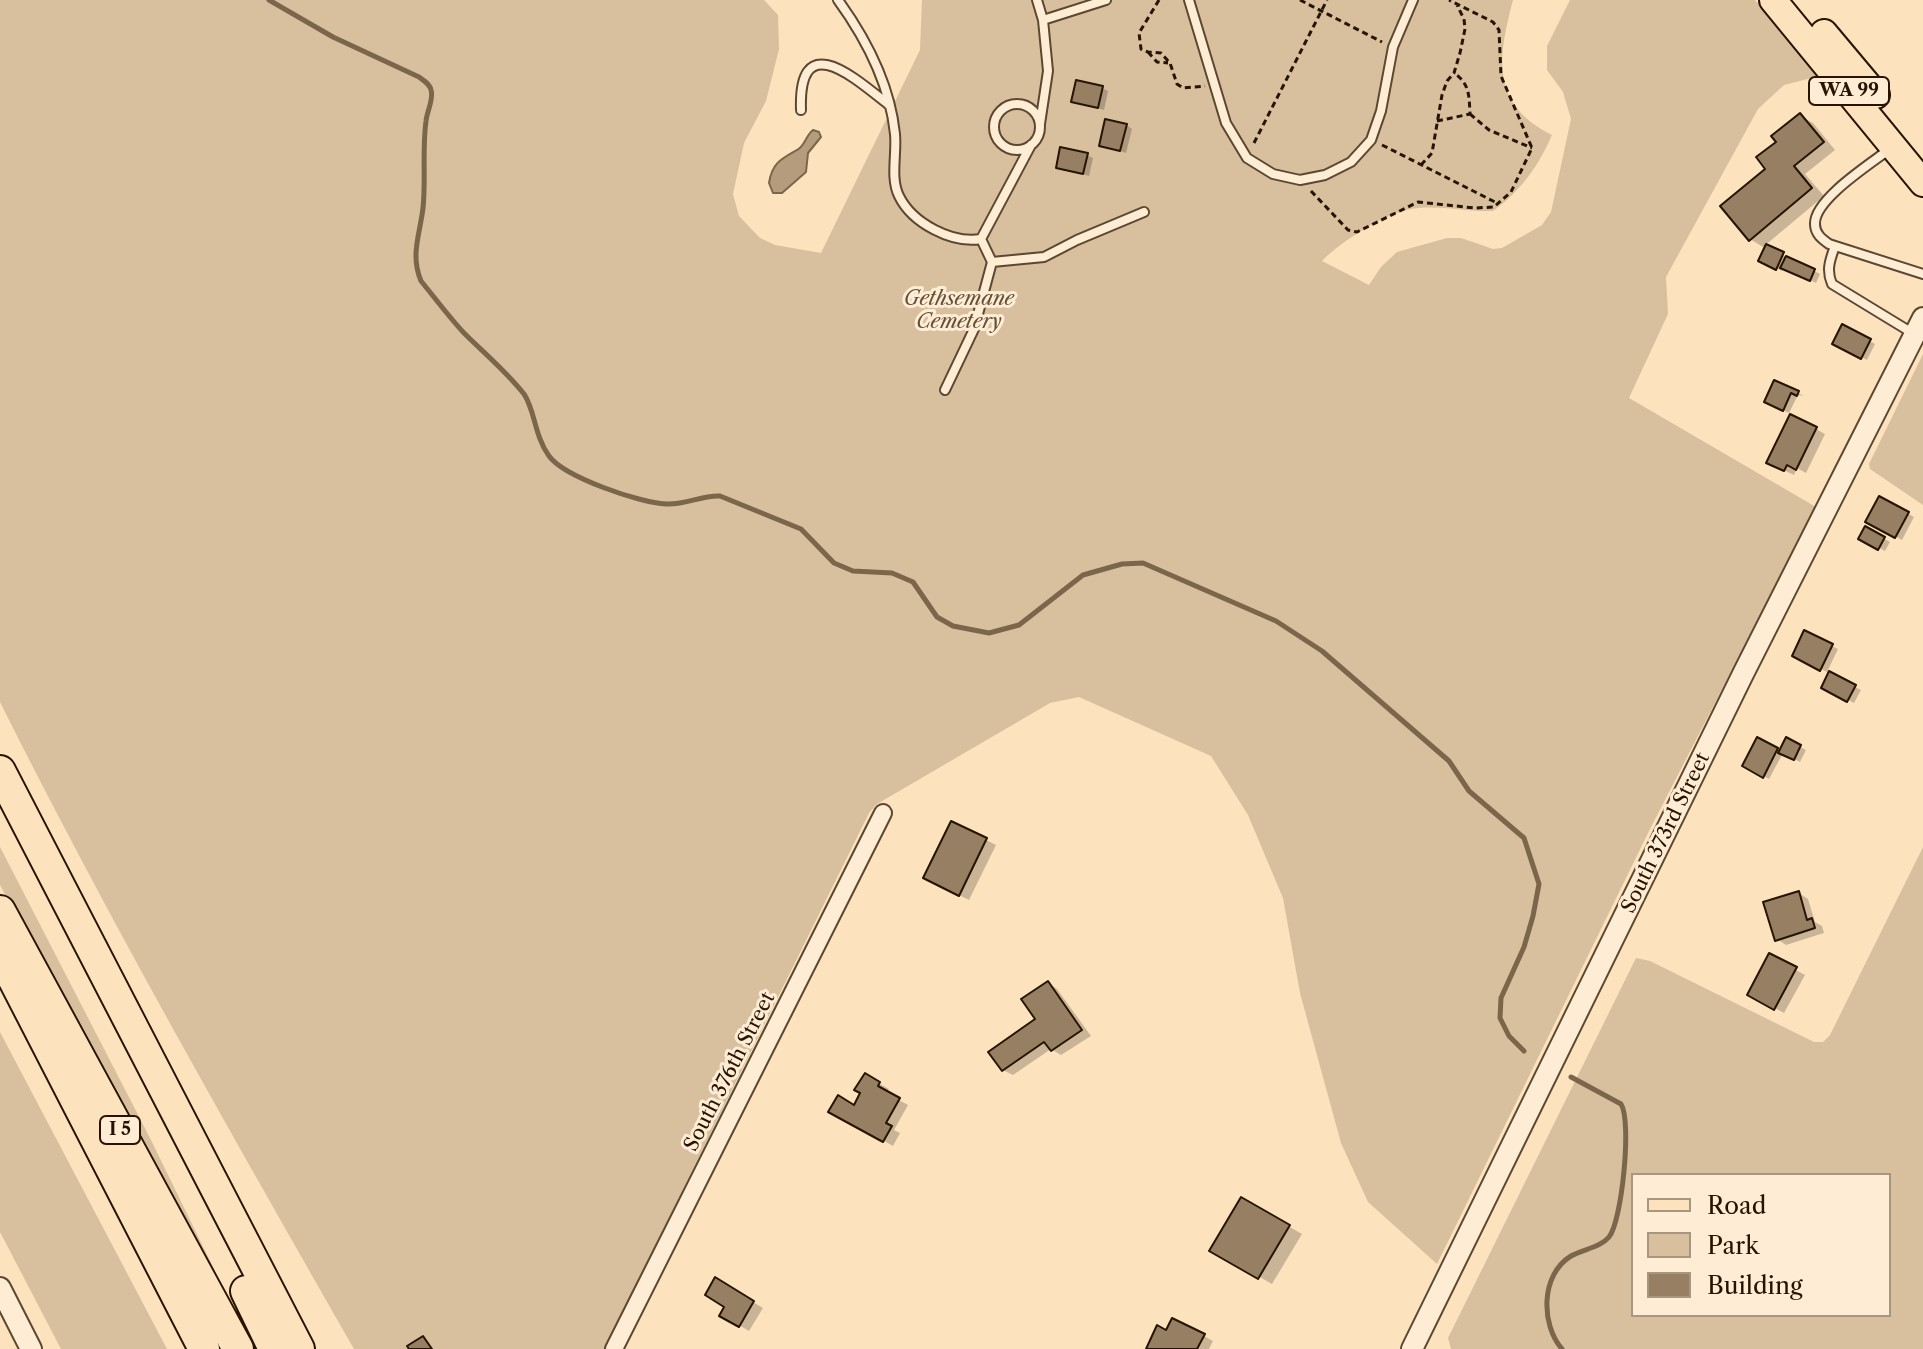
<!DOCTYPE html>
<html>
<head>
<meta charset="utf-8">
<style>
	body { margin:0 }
	#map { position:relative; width:1923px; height:1349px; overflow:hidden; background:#fde2be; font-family:"Libre Caslon Text",serif }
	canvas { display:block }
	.legend { position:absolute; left:1631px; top:1173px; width:260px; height:144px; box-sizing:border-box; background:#feecd5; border:2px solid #a89680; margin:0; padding:10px 14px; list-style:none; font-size:24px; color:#261400 }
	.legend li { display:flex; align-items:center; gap:16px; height:40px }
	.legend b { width:40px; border:2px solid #a89680 }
</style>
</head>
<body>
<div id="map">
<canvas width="1923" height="1349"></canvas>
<ul class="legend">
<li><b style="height:10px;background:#fde2be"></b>Road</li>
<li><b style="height:22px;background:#d8bf9e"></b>Park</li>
<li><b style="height:22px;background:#967f63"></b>Building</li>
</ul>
</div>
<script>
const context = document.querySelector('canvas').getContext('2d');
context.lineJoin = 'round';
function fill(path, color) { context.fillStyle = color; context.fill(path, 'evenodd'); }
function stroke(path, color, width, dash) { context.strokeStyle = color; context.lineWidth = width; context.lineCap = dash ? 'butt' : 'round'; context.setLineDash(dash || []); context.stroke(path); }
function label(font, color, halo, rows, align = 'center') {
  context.font = font + ' "Libre Caslon Text",serif'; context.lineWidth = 6; context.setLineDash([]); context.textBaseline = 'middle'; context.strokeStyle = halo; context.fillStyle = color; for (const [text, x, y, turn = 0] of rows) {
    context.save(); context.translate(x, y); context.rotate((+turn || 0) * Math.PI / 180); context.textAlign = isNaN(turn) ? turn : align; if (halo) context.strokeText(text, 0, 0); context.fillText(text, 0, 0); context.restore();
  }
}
const green = new Path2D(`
	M0,0H764L778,15L779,49L766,101L744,143L733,194L739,216L760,238L775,245L821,253L920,50L922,0H1513C1498,57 1490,104 1552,135C1539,165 1521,191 1493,211C1468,212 1444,206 1419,208C1391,209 1341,241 1322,261L1369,285L1381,267L1397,252L1447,238H1461L1493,249L1502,248L1542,225L1551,212L1571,119L1563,92L1547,70V46L1570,0H1755L1819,76L1784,85L1758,109L1666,277L1668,314L1629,398L1816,507L1650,829L1437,1264L1368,1202L1341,1143L1300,993L1283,898L1248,815L1211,756L1079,697L1050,703L877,804L869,813L604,1349H354C232,1135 110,922 0,702Z
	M1923,354V505L1870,469L1869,464Z
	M0,847L151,1140L253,1349L248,1347L0,885Z
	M1923,847V1349H1451L1448,1338L1636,958L1650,961L1814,1042H1823L1830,1035ZM1633,1175H1889V1315H1633Z
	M0,1032L167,1349H61L0,1232Z`);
const water = new Path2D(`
	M813,130L819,132L821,137L808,153L806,172L782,193H773L769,183C772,163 781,159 797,150C805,146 806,135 813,130Z`);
const shadow = new Path2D(`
	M1102,88L1108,91L1104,110L1073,101Z
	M1800,116L1813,123L1835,150L1805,174L1824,196L1763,247L1750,239L1768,169L1778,142Z
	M1126,125L1132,129L1126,153L1102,145Z
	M1087,155L1093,158L1089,176L1058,167Z
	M1767,247L1820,274L1816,283L1784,267L1782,271L1761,260Z
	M1843,327L1875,344L1867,360L1835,343Z
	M1775,382L1804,396L1798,395L1789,413L1772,405Z
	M1816,429L1825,434L1806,473L1797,468L1794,475L1777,467Z
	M1880,499L1914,517L1902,540L1868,521Z
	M1866,529L1890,542L1885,551L1861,538Z
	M1805,633L1838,649L1827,672L1794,655Z
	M1830,674L1861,690L1854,703L1823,687Z
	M1758,740L1781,752L1787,740L1806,750L1800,762L1783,753L1769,779L1744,766Z
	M952,823L996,845L969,900L935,883Z
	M1799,893L1808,899L1815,922L1822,926L1824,933L1786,945L1777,939Z
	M1770,956L1805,975L1784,1013L1749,994Z
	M1048,983L1057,989L1091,1036L1061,1055L1051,1049L1013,1075L1003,1070L1038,1019Z
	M865,1076L889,1089L886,1093L908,1105L894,1130L900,1133L893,1146L831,1111L854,1107L863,1093Z
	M1242,1200L1302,1234L1272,1284L1212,1250Z
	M716,1280L763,1308L749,1331L722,1315L727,1306Z
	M1167,1332L1204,1336L1213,1341L1209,1349H1150Z`);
const stream = new Path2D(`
	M269,0L333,37L419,77C424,81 430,84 431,90C434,99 427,111 426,121C422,150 426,179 423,208C420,234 410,255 421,281C435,298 449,317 464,333C484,353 506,371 524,394C535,410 534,435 549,456C564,477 640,503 666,504C687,505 701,495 720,496L801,529L834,563L853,571L892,573L913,582L937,617L953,626L989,633L1019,625L1083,575L1122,564L1143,563L1276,621L1322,651L1449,761L1469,791L1524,838L1539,884L1533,916L1524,947L1501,998L1500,1018L1509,1036L1524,1051
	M1562,1349C1541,1325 1540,1275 1571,1256C1583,1249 1600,1248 1609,1237C1622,1221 1632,1121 1621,1104L1571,1077`);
const building = new Path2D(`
	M1076,80L1103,86L1098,108L1071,102Z
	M1800,113L1824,142L1794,166L1812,188L1749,241L1720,206L1765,169L1756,157L1776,142L1771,136Z
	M1105,119L1127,124L1120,151L1099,146Z
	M1060,147L1088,153L1083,174L1056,168Z
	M1766,244L1784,252L1776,270L1758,261Z
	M1786,256L1815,269L1810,281L1780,268Z
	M1842,324L1871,339L1861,359L1832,344Z
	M1774,380L1799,391L1797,396L1791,393L1783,411L1764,402Z
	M1790,414L1817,427L1796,470L1787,465L1784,471L1766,463Z
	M1879,496L1909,512L1895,538L1865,522Z
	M1865,526L1885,537L1878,550L1858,539Z
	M1804,630L1833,644L1820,671L1792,656Z
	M1829,671L1856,685L1847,702L1821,688Z
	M1757,737L1778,748L1763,778L1742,766Z
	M1786,737L1801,745L1794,760L1778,753Z
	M951,821L987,838L959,896L923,878Z
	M1799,891L1807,920L1812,918L1815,928L1775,941L1763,902Z
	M1769,953L1797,967L1774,1010L1747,995Z
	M1048,981L1082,1030L1051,1051L1044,1042L1002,1071L988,1052L1035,1019L1021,999Z
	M865,1073L880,1082L878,1086L900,1098L886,1123L892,1126L883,1142L828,1112L838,1095L854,1105L860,1093L854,1090Z
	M1241,1197L1290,1225L1258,1279L1209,1251Z
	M715,1277L754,1301L739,1327L719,1316L724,1307L705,1295Z
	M1172,1318L1205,1334L1197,1349H1146L1157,1325L1166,1330Z
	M423,1336L432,1349H409L407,1346Z`);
const path = new Path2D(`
	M1159,0L1139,33L1141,49L1148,52L1161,53L1170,63L1177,84L1183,88L1205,86
	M1300,0L1382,42
	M1148,52L1157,62L1168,63
	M1470,114L1489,130L1532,148
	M1437,121L1470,114C1469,96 1470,84 1454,73
	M1254,143L1327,0
	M1382,145L1497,203
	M1421,165L1432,153L1442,95L1447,81L1454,73L1460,53L1465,29L1464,19L1457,5
	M1311,191L1348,230L1357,232L1418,202L1475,208L1494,207L1511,192L1532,148L1501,76L1499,30L1493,22L1449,0`);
const service = new Path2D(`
	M838,0C867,40 890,85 895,134C897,154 890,178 899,196C912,223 952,244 981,239L1031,145
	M1037,0L1043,20
	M1189,0L1226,123L1247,158L1273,174L1300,180L1325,175L1351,162L1371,140L1381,111L1393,47L1413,0
	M994 127a23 23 0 1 1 46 0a23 23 0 1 1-46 0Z
	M801,110C798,26 856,79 889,105
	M1040,124L1048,71L1043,20L1106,0
	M1891,148C1872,163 1814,199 1815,224C1815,234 1822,239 1829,244L1923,274
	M981,239L992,262L1044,257L1077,240L1144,212
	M1835,246C1830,260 1826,270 1832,284L1914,334
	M945,390L974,329L992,262`);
const minor = new Path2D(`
	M614,1349L883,813`);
const tertiary = new Path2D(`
	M0,1288L31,1349
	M1412,1349L1743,674L1923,318`);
const primary = new Path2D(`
	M1773,0L1923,183
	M1824,33L1876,95`);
const motorway = new Path2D(`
	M0,771L299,1349
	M0,911L238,1349
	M0,953L204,1349
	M246,1291L274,1349`);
const shields = [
	[1849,91,80],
	[120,1130,40]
];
const shieldNames = [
	["WA 99",1849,91],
	["I 5",120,1130]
];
const parkNames = [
	["Gethsemane",959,299],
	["Cemetery",959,322]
];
const streetNames = [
	["South 373rd Street",1666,833,-64],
	["South 376th Street",730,1072,-63]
];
fill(green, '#d8bf9e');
fill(water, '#b49c7d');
stroke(water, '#7b664b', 2);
fill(shadow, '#0003');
stroke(stream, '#7b664b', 5);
fill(building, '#967f63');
stroke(building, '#261400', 2);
stroke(service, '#5c4830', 12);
stroke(minor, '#5c4830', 20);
stroke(tertiary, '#5c4830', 24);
stroke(primary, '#261400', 30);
stroke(motorway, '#261400', 34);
stroke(path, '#261400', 3, [6, 4]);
stroke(service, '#feecd5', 8);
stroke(minor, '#feecd5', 16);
stroke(tertiary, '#feecd5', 20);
stroke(primary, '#fde2be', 26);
stroke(motorway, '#fde2be', 30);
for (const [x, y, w] of shields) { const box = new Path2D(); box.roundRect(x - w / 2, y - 14, w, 28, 6); context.fillStyle = '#feecd5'; context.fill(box); stroke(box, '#261400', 2); }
label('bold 18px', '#261400', null, shieldNames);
label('italic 20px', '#645037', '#feecd5', parkNames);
label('20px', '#261400', '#feecd5', streetNames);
</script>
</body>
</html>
